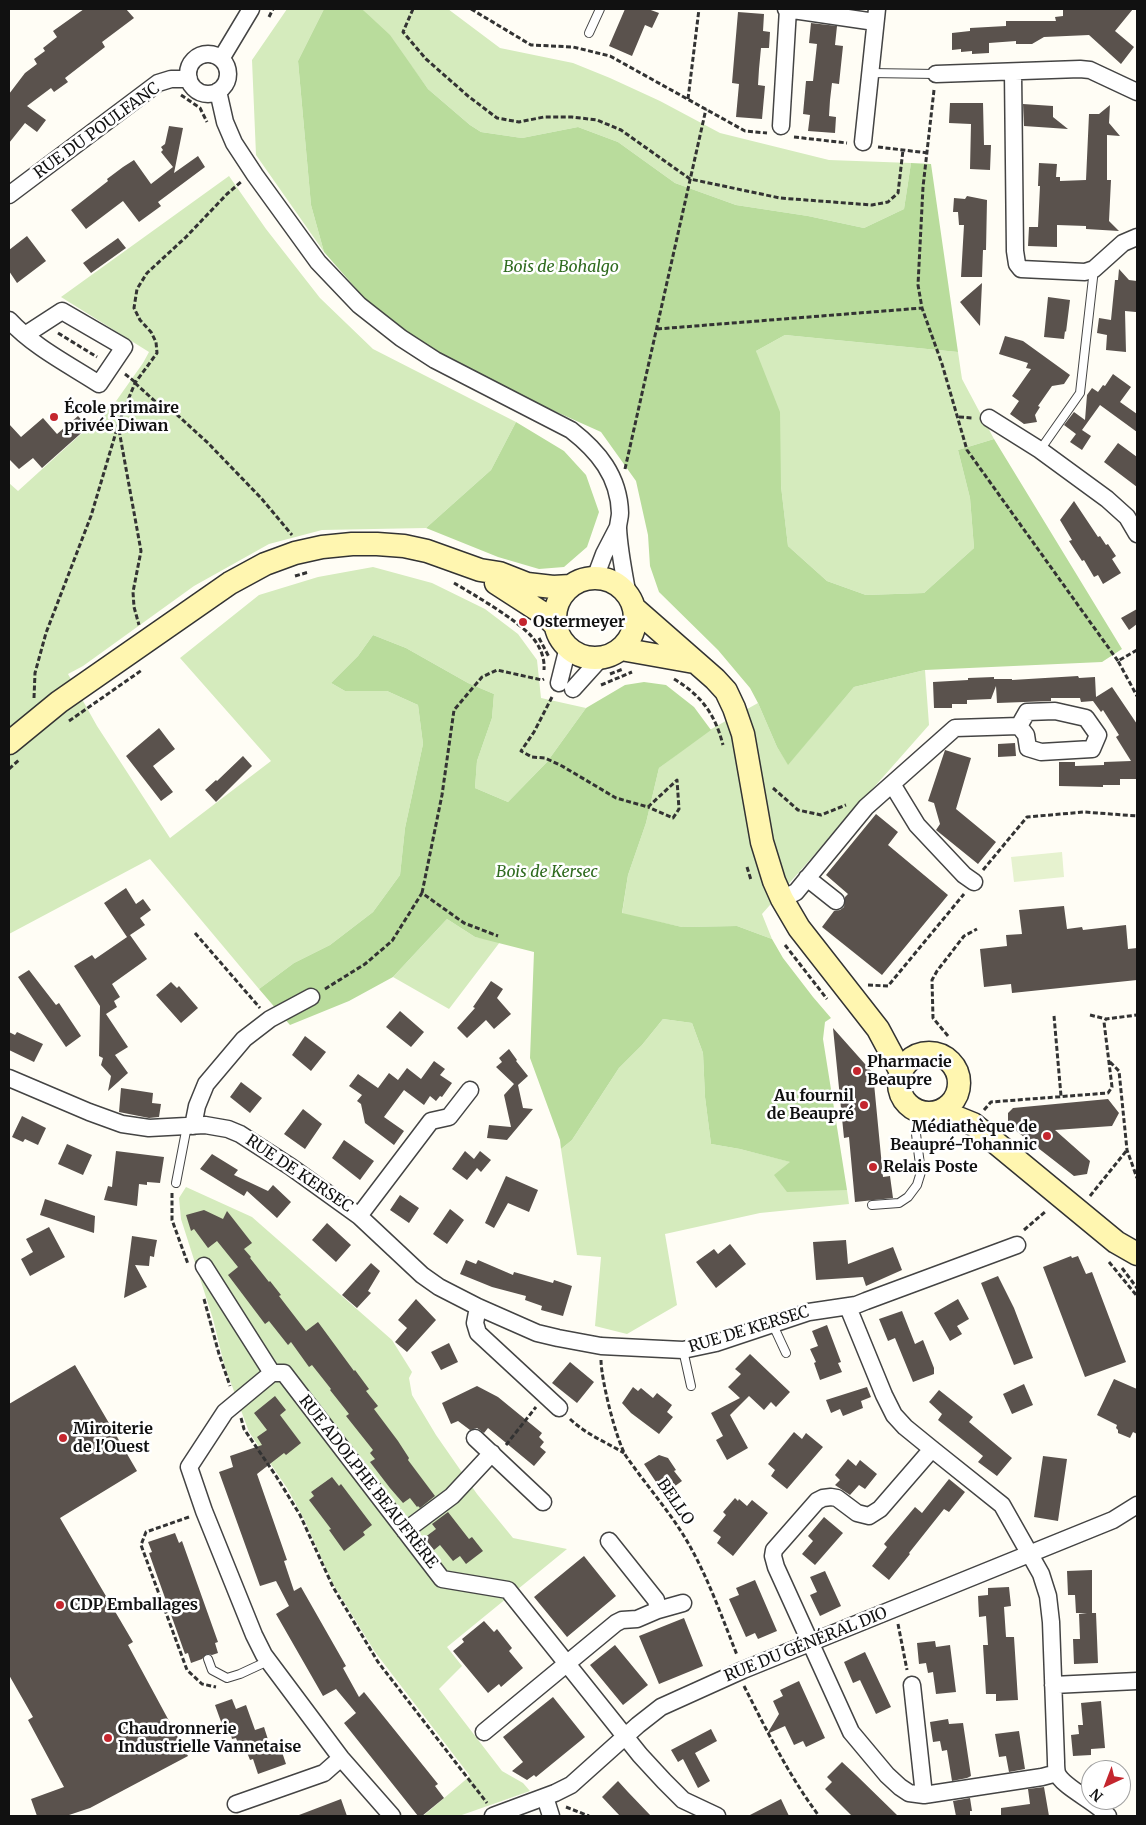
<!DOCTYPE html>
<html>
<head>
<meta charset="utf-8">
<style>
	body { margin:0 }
	#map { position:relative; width:1146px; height:1825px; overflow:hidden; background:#fffdf5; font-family:Merriweather,serif }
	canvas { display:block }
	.frame { position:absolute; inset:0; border:10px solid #111; pointer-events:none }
	.north { position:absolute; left:1081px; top:1760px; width:50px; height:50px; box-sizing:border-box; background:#fff; border:1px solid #a0a0a0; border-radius:50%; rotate:223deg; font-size:14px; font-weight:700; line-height:20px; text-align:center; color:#111 }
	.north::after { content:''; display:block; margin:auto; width:18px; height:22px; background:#c4262e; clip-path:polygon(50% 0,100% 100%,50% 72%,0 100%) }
</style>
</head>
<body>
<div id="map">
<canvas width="1146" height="1825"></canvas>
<div class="frame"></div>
<div class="north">N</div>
</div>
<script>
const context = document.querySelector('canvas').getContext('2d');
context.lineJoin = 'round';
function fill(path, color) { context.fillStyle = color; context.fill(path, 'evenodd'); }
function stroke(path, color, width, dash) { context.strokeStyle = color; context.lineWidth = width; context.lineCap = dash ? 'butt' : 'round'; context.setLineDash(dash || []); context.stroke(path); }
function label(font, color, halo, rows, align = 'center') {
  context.font = font + ' Merriweather,serif'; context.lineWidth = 5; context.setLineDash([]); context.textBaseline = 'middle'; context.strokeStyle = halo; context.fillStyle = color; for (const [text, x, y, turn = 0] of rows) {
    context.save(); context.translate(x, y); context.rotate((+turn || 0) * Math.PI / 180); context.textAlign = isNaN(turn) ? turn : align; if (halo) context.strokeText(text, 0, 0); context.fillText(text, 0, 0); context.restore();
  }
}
const green = new Path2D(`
	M287,9H324L298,61L311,205L324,252L256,155L252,60Z
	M362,9H448L500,48L573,63L610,78L660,101L720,133L829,160L911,163L904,209L864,228L808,216L736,205L675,183L618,142L578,127L522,138L481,132L470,125L428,89L412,67Z
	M229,176L266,229L320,298L373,349L516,422L491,470L426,528L322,530L269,544L194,586L83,666L68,674L97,726L170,838L271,761L180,658L259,595L318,577L373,567L432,583L485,609L518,634L537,660L541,698L586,708L547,762L508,802L475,788L477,761L492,718L494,694L468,683L406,648L373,635L358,656L331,683L345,691H387L418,705L423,744L405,828L400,875L373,912L330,945L294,963L259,989L150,859L9,934V483L18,491L114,404L143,363L149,352L61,297Z
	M785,335L958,352L962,379L994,439L958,450L970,498L974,548L924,593L866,595L827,581L788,546L781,486L756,351Z
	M925,670L929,725L762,914L772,939L737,926L682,927L622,914L628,875L646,823L659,768L706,732L758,703L777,747L788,764L854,687Z
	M447,919L475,937L500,942L449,1009L393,977Z
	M663,1019L692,1023L703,1053L705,1097L711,1144L740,1149L791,1162L820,1190H847L849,1204L760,1213L665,1234L677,1305L627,1334L595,1326L601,1257L577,1255L561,1149L572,1140L619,1068L642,1045Z
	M186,1187L252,1217L392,1340L412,1372L409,1378L412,1395L436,1435L477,1494L513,1538L567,1549L447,1647L462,1666L439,1689L502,1771L523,1783L530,1791L459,1816H423L470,1776L375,1652L333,1584L304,1519L287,1488L249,1432L224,1364L213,1319L181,1219L179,1198Z`);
const forest = new Path2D(`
	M324,9H362L390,35L428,89L470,125L481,132L522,138L578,127L618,142L675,183L736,205L808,216L864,228L904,209L911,163L931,164L958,352L785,335L756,351L780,412L781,486L788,546L827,581L866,595L924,593L974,548L970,498L958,450L994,439L1122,649L1102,662L925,670L854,687L788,765L777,747L758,703L750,688L718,650L659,592L650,566L648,535L636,481L601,432L461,369L381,317L324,252L311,205L298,61Z
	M516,422L564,451L586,475L599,512L587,547L564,567L539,569L498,557L426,528L491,470Z
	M373,635L406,648L468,683L494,694L492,718L477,761L475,788L508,802L547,762L586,708L625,685L644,682L666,685L694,707L711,730L659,768L646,823L628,875L622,913L682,927L737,926L772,939L783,958L813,997L831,1018L825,1022L823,1039L847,1190L787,1192L774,1175L790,1162L740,1149L711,1144L705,1097L703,1053L692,1023L663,1019L642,1045L619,1068L572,1140L561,1149L560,1140L530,1058L534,952L475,937L447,919L393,977L349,1001L290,1025L259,989L294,963L330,945L373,912L400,875L405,828L423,744L418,705L387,691H345L331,683L358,656Z`);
const pitch = new Path2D(`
	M1062,852L1064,877L1014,882L1011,857Z`);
const building = new Path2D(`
	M84,9H126L134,18L102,42L105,47L65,78L68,82L54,92L51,88L27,106L46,120L37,132L25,123L9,143V94L25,73L37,64L34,59L45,51L43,48L57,37L53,31Z
	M625,9H648L659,13L652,28L645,25L632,56L609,46Z
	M1063,9H1133L1115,31L1134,47L1121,64L1089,35L1044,37L1032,44H1016V41L989,43V53L972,54V51L961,52V49L952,50V33L970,31V28L1006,26V21H1056L1055,17L1063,16Z
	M738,12L764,14L763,31L770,32L769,48H761L759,69L758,85L765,86L762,119L736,117L739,84L732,83Z
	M811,23L837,26L835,45L843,46L839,84L832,83L830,100L829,116L836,117L835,133L808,131L810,115L803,114L806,81H813L817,44L809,43Z
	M950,103H983L984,145H991L990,170L970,169L971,124L949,123Z
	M1023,104L1053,106V117L1068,129L1024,126Z
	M1110,105L1109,123L1120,136L1107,135V180H1111L1109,221L1119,231L1086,229V226L1057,225V247L1028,246L1029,227H1038L1040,186H1038L1039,163L1057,164L1056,177H1060V181L1086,180L1089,114H1099Z
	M169,126L183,128L174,173L198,156L205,167L158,202L161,206L139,222L123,201L86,229L71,210L108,181L107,179L123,167L134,160L151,184L173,167L161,152L163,150L161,147L165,144Z
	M967,196L987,200L986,250H983L982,277H961L964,225H959L958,212H953L954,198L965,199Z
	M27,236L46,261L17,283L9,271V250Z
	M118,238L126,248L91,273L83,263Z
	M1119,269L1129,280L1137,281L1136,312L1125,311L1126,352L1106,350L1107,335L1097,333L1099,318L1111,320L1115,280H1118Z
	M982,283L980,326L960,302Z
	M1048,297L1070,300L1066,332L1065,331L1064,339L1044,337Z
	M1005,336L1023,341L1070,375L1064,384L1052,386L1038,406L1040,407L1035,415L1037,422L1024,424L1010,414L1019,401L1012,396L1031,369L1026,368L1028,363L999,354Z
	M1113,374L1131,387L1120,402L1137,414V432L1100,405L1082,430L1091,436L1082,450L1070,442L1076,434L1064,425L1074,412L1085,420L1087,395L1092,388L1098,392L1103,385L1105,386Z
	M78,416L88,427L42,468L33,458L19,469L9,459V424L21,437L43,418L57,434Z
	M1118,443L1137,457V487L1104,462Z
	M1074,501L1098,537L1100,536L1106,545L1108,544L1116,556L1112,559L1121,573L1103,584L1098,575L1094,577L1084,560L1082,561L1069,541L1072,540L1060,520Z
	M1137,609V624L1129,630L1121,618Z
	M1078,676L1079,678L1095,677L1096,697L1112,687L1137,724V779H1120V785H1103V787L1059,786V762H1075V766L1104,765V762L1131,761L1116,737L1119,735L1103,710L1101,712L1093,701L1081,702L1080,698H1051V701L997,703L996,686L991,699L967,700V704H952V708H934L933,682L968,680V678L994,677V679H1012V680Z
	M159,728L175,749L153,766L173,792L161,801L126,756Z
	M1015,743L1016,756L998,757V744Z
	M945,750L971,758L956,809L996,842L978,864L936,830L940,824L934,803L928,801Z
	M243,756L252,766L216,802L205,790L216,780L217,781Z
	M876,814L898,832L888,845L948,895L882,975L822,927L834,911L840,910L844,907L845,897L848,894L826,875Z
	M126,888L136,904L143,899L151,910L140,918L145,925L127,937L104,903Z
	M1064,906L1067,929L1082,927L1083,930L1126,925L1128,949L1137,948V980L1012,993L1011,984L984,987L980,949L1007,946L1006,935L1022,934L1019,910Z
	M130,935L147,959L112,984L120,997L114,1001L117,1007L106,1014L128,1047L115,1055L128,1073L108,1091L111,1076L101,1065L103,1058L99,1056L100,1006L74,966L92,955L95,959Z
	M29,970L56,1005L59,1003L81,1036L66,1047L18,977Z
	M491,981L503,989L497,998L511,1014L494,1029L486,1020L467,1038L457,1028L475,1008L473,1007Z
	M171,982L177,988L179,986L198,1008L181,1023L156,995Z
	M400,1011L424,1032L411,1047L386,1027Z
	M833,1028L873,1073L883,1177L890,1176L893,1198L855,1202L849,1137L844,1138Z
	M9,1032L15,1035L17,1032L43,1044L34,1062L9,1050Z
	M305,1036L326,1052L311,1071L292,1055Z
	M509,1049L517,1060L516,1061L528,1076L518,1085L523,1108L533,1109L507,1140L487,1138L489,1125L511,1127L504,1095L514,1084L496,1067L502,1062L499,1058Z
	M434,1061L445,1069L440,1075L452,1083L442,1097L440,1096L436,1101L430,1096L424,1105L404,1090L384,1117L404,1131L394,1145L365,1123L361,1104L357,1101L362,1095L349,1086L358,1074L378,1088L389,1073L398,1080L407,1068L421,1079Z
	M241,1082L262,1098L250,1113L230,1097Z
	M121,1088L153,1093L152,1103L161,1104L159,1117L149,1118L119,1112Z
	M1108,1099L1119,1113L1112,1126L1055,1130L1090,1161L1087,1174L1074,1176L1015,1130L1008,1121V1113L1013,1108Z
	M303,1109L322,1124L305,1149L284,1134Z
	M22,1116L46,1128L38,1145L25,1139L23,1142L12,1137Z
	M344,1140L374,1161L360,1180L332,1158Z
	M67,1144L92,1155L83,1175L58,1164Z
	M116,1151L164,1157L160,1183L147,1182V1185L139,1184L137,1206L104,1200L108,1186L112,1187Z
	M465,1151L474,1159L480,1151L491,1160L481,1172L477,1168L467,1180L452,1169Z
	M212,1154L238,1170L234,1175L268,1191L273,1185L291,1202L277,1218L247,1191L244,1196L200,1169Z
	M506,1176L538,1190L529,1212L508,1203L494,1228L485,1223Z
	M400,1195L419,1208L409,1223L390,1210Z
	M45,1199L95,1216L94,1233L40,1215Z
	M450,1209L464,1220L447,1244L433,1234Z
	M204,1210L223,1219L227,1211L252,1243L244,1249L251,1257L250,1258L269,1282L270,1281L281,1295L279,1296L306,1331L318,1322L354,1371L355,1370L369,1389L366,1391L378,1406L374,1409L398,1441L409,1458L408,1460L435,1496L420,1508L418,1506L417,1507L410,1498L403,1503L390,1488L370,1462L375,1459L370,1453L373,1450L346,1416L349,1414L330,1390L331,1389L312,1365L309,1367L291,1342L288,1345L269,1321L265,1324L228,1275L238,1267L217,1241L208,1248L194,1229L191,1231L186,1215Z
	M327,1223L351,1245L336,1262L312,1240Z
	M49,1227L65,1257L30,1276L21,1259L33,1252L26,1239Z
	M132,1236L157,1240L155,1250L154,1257L150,1256L149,1266L135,1265L147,1287L124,1298Z
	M846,1240L848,1264L893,1247L902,1270L866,1286L863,1277L816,1280L813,1242Z
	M730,1244L746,1264L716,1288L696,1262L714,1249L718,1254Z
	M1071,1256L1072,1258L1078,1256L1086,1274L1092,1272L1126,1362L1085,1377L1043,1267Z
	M466,1260L476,1264L478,1260L513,1275L514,1272L553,1283L554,1280L572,1286L563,1316L541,1310L542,1306L525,1300L526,1296L492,1287L460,1274Z
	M371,1263L380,1271L368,1291L371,1293L357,1308L342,1295Z
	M998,1276L1014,1308L1033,1358L1014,1365L981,1283Z
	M416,1299L436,1320L407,1352L395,1342L407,1328L398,1320Z
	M958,1299L969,1319L957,1326L962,1334L950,1341L934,1313Z
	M902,1311L915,1344L923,1340L934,1368V1374L913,1382L895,1338L888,1341L879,1319Z
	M827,1325L841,1362L838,1363L842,1372L820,1380L814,1363L816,1362L810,1349L818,1346L812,1331Z
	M449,1343L458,1362L441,1370L431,1352Z
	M750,1354L790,1392L776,1407L771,1402L764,1410L749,1396L730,1415L748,1448L727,1460L716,1440L723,1436L711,1413L740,1398L728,1387L741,1374L735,1369Z
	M570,1362L594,1382L577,1403L552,1383Z
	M75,1365L137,1471L60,1518L133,1642L128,1645L188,1756L90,1808L66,1816H37L31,1799L64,1787L28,1720L33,1717L9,1675V1404Z
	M1114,1379L1137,1389V1434L1133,1432L1130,1438L1118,1433V1430L1116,1428L1117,1425L1097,1415Z
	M1024,1384L1033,1405L1012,1414L1003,1394Z
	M477,1386L498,1397L542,1433L539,1437L544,1442L540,1447L546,1452L534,1466L488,1428L484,1433L477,1428L470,1430L458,1421L451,1424L442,1403Z
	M633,1387L638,1391L641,1388L653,1398L657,1393L672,1405L667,1412L673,1417L659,1434L631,1413L622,1403Z
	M867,1387L871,1397L861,1401L863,1408L843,1416L840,1409L831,1413L826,1400Z
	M939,1390L973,1417L969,1422L1012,1458L997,1476L978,1462L983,1456L938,1420L942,1414L929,1402Z
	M275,1396L286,1410L280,1415L301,1443L286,1455L284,1453L257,1474L287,1560L284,1561L294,1591L301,1587L346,1666L343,1668L359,1697L364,1692L438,1784L435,1786L444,1798L422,1816H418L344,1723L356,1713L336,1689L323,1696L276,1614L289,1606L276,1581L260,1586L219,1472L233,1467L230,1456L262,1445L257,1437L267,1430L254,1413Z
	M794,1432L802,1439L806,1433L823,1447L787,1489L771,1476L775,1470L768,1464Z
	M659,1455L668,1458L676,1470L674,1471L682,1481L664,1494L644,1464Z
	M1043,1456L1067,1459L1058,1521L1034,1517Z
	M848,1459L856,1466L860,1460L877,1474L865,1489L859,1485L850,1495L835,1485L840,1480L835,1475Z
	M332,1477L339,1486L341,1484L372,1525L363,1532L365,1535L344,1551L329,1530L331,1529L309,1500L314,1496L311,1492Z
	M949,1479L965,1492L949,1512L944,1509L909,1553L910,1554L889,1580L872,1566L887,1547L884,1544L915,1507L922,1513Z
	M735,1498L738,1501L739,1499L747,1506L752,1500L768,1513L733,1556L717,1543L721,1537L713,1531L726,1515L723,1512Z
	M448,1512L469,1539L472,1537L483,1551L466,1564L460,1556L453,1561L440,1545L434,1550L424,1538L436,1529L432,1524Z
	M824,1517L843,1533L815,1565L802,1554L813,1541L808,1536Z
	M175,1533L179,1543L182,1541L218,1642L215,1643L218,1653L212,1655L207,1654L202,1659L191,1663L188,1653L185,1654L149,1553L152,1552L148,1542Z
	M584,1556L616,1596L567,1637L534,1597Z
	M1092,1570V1613H1096L1098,1663L1074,1664L1073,1639H1080L1079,1614L1087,1613H1076L1075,1595H1068L1067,1571Z
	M825,1571L841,1606L820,1616L810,1595L817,1592L810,1577Z
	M755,1580L777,1631L758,1639L755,1633L746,1637L729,1599L739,1595L736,1588Z
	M1009,1587L1011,1606L1004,1607L1006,1637H1014L1018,1700L996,1701V1694H986L983,1645H988L986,1616L979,1617L978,1596L988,1595V1588Z
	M684,1618L703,1666L659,1684L639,1636Z
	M484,1621L494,1632L497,1629L512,1648L509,1651L523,1668L501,1687L499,1684L488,1693L453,1651L464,1642L462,1639Z
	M935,1641L936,1647L950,1645L956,1692L936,1694L933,1672L928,1673L926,1663L919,1664L917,1643Z
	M615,1645L648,1685L623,1705L590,1665Z
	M865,1652L891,1707L876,1714L860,1680L853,1683L844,1662Z
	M799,1681L825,1738L806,1747L803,1741L794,1745L785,1726L767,1734L779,1714L773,1701L783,1696L780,1690Z
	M553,1697L585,1737L536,1777L534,1775L527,1780L512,1771L523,1762L503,1737Z
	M232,1699L236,1709L246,1705L255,1730L264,1727L272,1752L281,1749L286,1764L258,1774L253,1759L250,1760L246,1750L241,1752L236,1738L232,1739L229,1728L224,1730L215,1705Z
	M1101,1701L1105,1748L1091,1749V1755L1073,1756L1071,1735L1079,1734L1078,1725H1083L1081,1703Z
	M948,1719L949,1724L963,1723L971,1776L967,1778L952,1781L947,1750L942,1751L940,1741L933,1742L930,1722Z
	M711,1729L717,1741L695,1753L710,1781L698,1788L683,1759L678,1762L671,1750Z
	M1019,1731L1025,1769L1009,1772L1006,1756L999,1757L995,1734Z
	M842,1762L856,1775L898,1816H852L825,1789L832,1782L827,1777Z
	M618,1781L628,1792L651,1816H620L602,1797Z
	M1044,1787L1049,1816H1001V1808L1030,1804L1028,1789Z
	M970,1798L972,1811H970V1816H956L953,1801Z
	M341,1799L347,1816H299V1815Z
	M781,1799L789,1816H748Z`);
const path = new Path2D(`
	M413,9L403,32L426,59L468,96L497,118L519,122L544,117H572L597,120L621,130L690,179L780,198L872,205L888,202L898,193L903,150
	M471,9L531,45L573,47L610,56L745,131L767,133
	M269,17L273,9
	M934,90L923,187L918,285L922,308L942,364L967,450L1118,661
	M181,95L200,108L207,122
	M688,99L699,9
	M794,137L847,143
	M878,147L928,153
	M657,329L922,308
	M58,333L97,357
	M125,374L135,382
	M135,383L158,404L174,412L208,443L261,498L292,535
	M959,417L973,418
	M119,430L141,551L133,592L134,607L139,625
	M625,469L706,109
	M295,576L309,572
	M454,583C473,594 519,621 532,637C540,646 545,658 544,670
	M539,638L549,657
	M1137,650L1118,661L1137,696
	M610,674L623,669
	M674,679C701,695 715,714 723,745
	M601,685L632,672
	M552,697L534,732L521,751L532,757L545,758L562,766L616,798L648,807L677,780L679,809L673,818L648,807
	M34,698L35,673L46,633L91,516L119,422L135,383L157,353L156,342L151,332L140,320L134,308L137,289L147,273L186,237L227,194L242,181
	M69,721L142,670
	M9,769L19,760
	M773,788L798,810L821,815L846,805
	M747,867L751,880
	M983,870L1027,817L1084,812L1137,816
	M422,893L442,795L454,710L482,677L497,670L542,680L544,679
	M195,933L260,1008
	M785,945L827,999
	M868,985L888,986L964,894
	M325,989L365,964L392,941L422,893L464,923L498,936
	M1090,1015L1106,1019L1137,1015
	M1054,1016L1061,1096
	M948,1036L933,1018L932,980L937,971L964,936L977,929
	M1110,1062L1119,1071L1127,1150L1137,1178
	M984,1110L991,1102L1108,1093L1112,1087L1104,1022L1106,1019
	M172,1193V1220L188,1264
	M1090,1196L1127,1150
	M1024,1230L1046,1211
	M1109,1262L1137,1296
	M1122,1268L1137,1288
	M204,1299L219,1354L230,1386
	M601,1360C601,1379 616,1440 626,1456C648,1488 674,1516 692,1550C710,1583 723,1620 737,1655
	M241,1418L244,1429L276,1476L300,1515L333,1587L378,1662L487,1803
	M570,1419C587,1435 604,1441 624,1453
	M506,1445L536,1407
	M189,1517L146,1532L141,1545L187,1670L202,1684L216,1687
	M898,1624L907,1670
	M744,1686C767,1731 789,1776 819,1816
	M566,1807L589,1816`);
const lane = new Path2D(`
	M589,33L600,9
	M870,73L936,74
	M1040,450L1080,393L1094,269
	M176,1183L187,1126
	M872,1205L899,1203L908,1197L917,1185L921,1172L916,1134L919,1112
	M773,1325L786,1353
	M683,1350L691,1386
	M208,1659L212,1670L227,1678L240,1674L268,1661`);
const street = new Path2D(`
	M786,9L875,22
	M188 74a20 20 0 1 1 40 0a20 20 0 1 1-40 0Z
	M221,59L251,9
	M1013,72L1015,251L1017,264L1021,269L1085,272L1094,269L1123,243L1137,237
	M936,74L1080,69L1090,70L1137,92
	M218,91L225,122L234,143L255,175L318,262L359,305L401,338L435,360L571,430C598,451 619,476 620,513C620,518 618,523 618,528C619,550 624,574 628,596
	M781,126L788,9
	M863,142L877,9
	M9,195L158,83L171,79H189
	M9,320C34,347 68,364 99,384L124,347L62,311L25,335
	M989,418L1040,450L1107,499L1127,517L1137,534
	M595,578L604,554L618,527
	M559,683L568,647
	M573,689L601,658
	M1055,711L1086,718L1098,735L1092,749L1041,752L1028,748L1026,735L1019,726L1027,712Z
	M892,784L917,825L964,875L974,882
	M807,878L836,901
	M782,899L796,892L866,807L955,728L1019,726
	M9,1078L89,1112L122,1124L149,1128L205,1125L228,1129L240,1134L291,1167L359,1216L422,1275L439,1287L478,1307L537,1333L558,1338L601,1346L683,1350L716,1343L809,1312L856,1305L866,1301L1017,1245
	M193,1126L197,1106L206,1084L244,1039L270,1019L311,997
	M359,1216L431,1121L449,1117L470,1090
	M204,1266L272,1373H284L442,1579L508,1590L640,1755L664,1781L683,1800L717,1816
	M849,1306L850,1312L884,1395L894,1415L905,1427L932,1449L1002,1505L1041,1574L1048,1596L1051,1622L1056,1761C1056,1765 1056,1769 1057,1773C1062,1787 1097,1802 1108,1816
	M478,1307L475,1323L478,1333L559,1408
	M272,1373L225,1412L189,1467L204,1511L254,1635L264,1655L341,1758L392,1816
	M475,1438L543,1502
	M932,1449L880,1509L869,1516L857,1513L837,1498L831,1497L823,1498L817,1501L774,1550L773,1556L776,1567L851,1732L887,1775L900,1787L909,1793L924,1795L1042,1777L1057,1773
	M405,1531L452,1496L492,1453
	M609,1541L656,1600L658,1610
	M912,1685L924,1795
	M1053,1685L1137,1681
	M484,1732L616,1623L622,1620L637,1619L658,1610L683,1603
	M545,1797L551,1816
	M236,1804L324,1773L341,1758
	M493,1816L555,1793L571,1785L638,1725L661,1707L743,1670L1113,1520L1137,1505`);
const secondary = new Path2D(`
	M555 618a40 40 0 1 1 80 0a40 40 0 1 1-80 0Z
	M496,583L544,614L556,626
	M634,608L715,679L726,691L734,708L743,734L762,842L774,881L782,899L799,928L878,1029L901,1072
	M621,649L694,662
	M9,743L59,702L230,583L265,564L295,553L322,547L352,544H377L404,546L427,551L480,570L499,573L527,584L553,587L571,586
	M899 1083a30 30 0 1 1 60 0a30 30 0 1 1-60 0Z
	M941,1111L973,1124L1116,1242L1137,1254`);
const markers = [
	[54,417,5,"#c4262e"],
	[523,622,5,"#c4262e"],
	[857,1071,5,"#c4262e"],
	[864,1105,5,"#c4262e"],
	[1047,1136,5,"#c4262e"],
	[873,1167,5,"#c4262e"],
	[63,1438,5,"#c4262e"],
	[60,1605,5,"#c4262e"],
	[108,1738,5,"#c4262e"]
];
const streetNames = [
	["RUE DU POULFANC",97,131,-36],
	["RUE DE KERSEC",299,1174,34],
	["RUE DE KERSEC",749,1330,-17],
	["RUE ADOLPHE BEAUFRÈRE",368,1482,52],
	["BELLO",675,1502,55],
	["RUE DU GÉNÉRAL DIO",806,1645,-22]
];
const parkNames = [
	["Bois de Bohalgo",561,267],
	["Bois de Kersec",547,872]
];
const poiNames = [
	["École primaire",64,408],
	["privée Diwan",64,426],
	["Ostermeyer",533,622],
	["Pharmacie",867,1062],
	["Beaupre",867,1080],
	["Au fournil",854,1096,"right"],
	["de Beaupré",854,1114,"right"],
	["Médiathèque de",1037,1127,"right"],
	["Beaupré-Tohannic",1037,1145,"right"],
	["Relais Poste",883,1167],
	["Miroiterie",73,1429],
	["de l'Ouest",73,1447],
	["CDP Emballages",70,1605],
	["Chaudronnerie",118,1729],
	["Industrielle Vannetaise",118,1747]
];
fill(green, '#d5ebbd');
fill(forest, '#b9dc9c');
fill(pitch, '#e6f2cf');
fill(building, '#5a524d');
stroke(lane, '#444', 10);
stroke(street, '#444', 19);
stroke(secondary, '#333', 25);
stroke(path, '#333', 3, [5, 2.5]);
stroke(lane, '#fff', 8);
stroke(street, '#fff', 16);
stroke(secondary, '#fff6b0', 22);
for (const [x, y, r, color] of markers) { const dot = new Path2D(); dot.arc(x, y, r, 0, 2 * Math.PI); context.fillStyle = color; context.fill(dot); stroke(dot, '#fff', 2); }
label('16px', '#111', '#fff', streetNames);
label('italic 16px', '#2f6b1f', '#fff', parkNames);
label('bold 16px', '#111', '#fff', poiNames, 'left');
</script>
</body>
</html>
